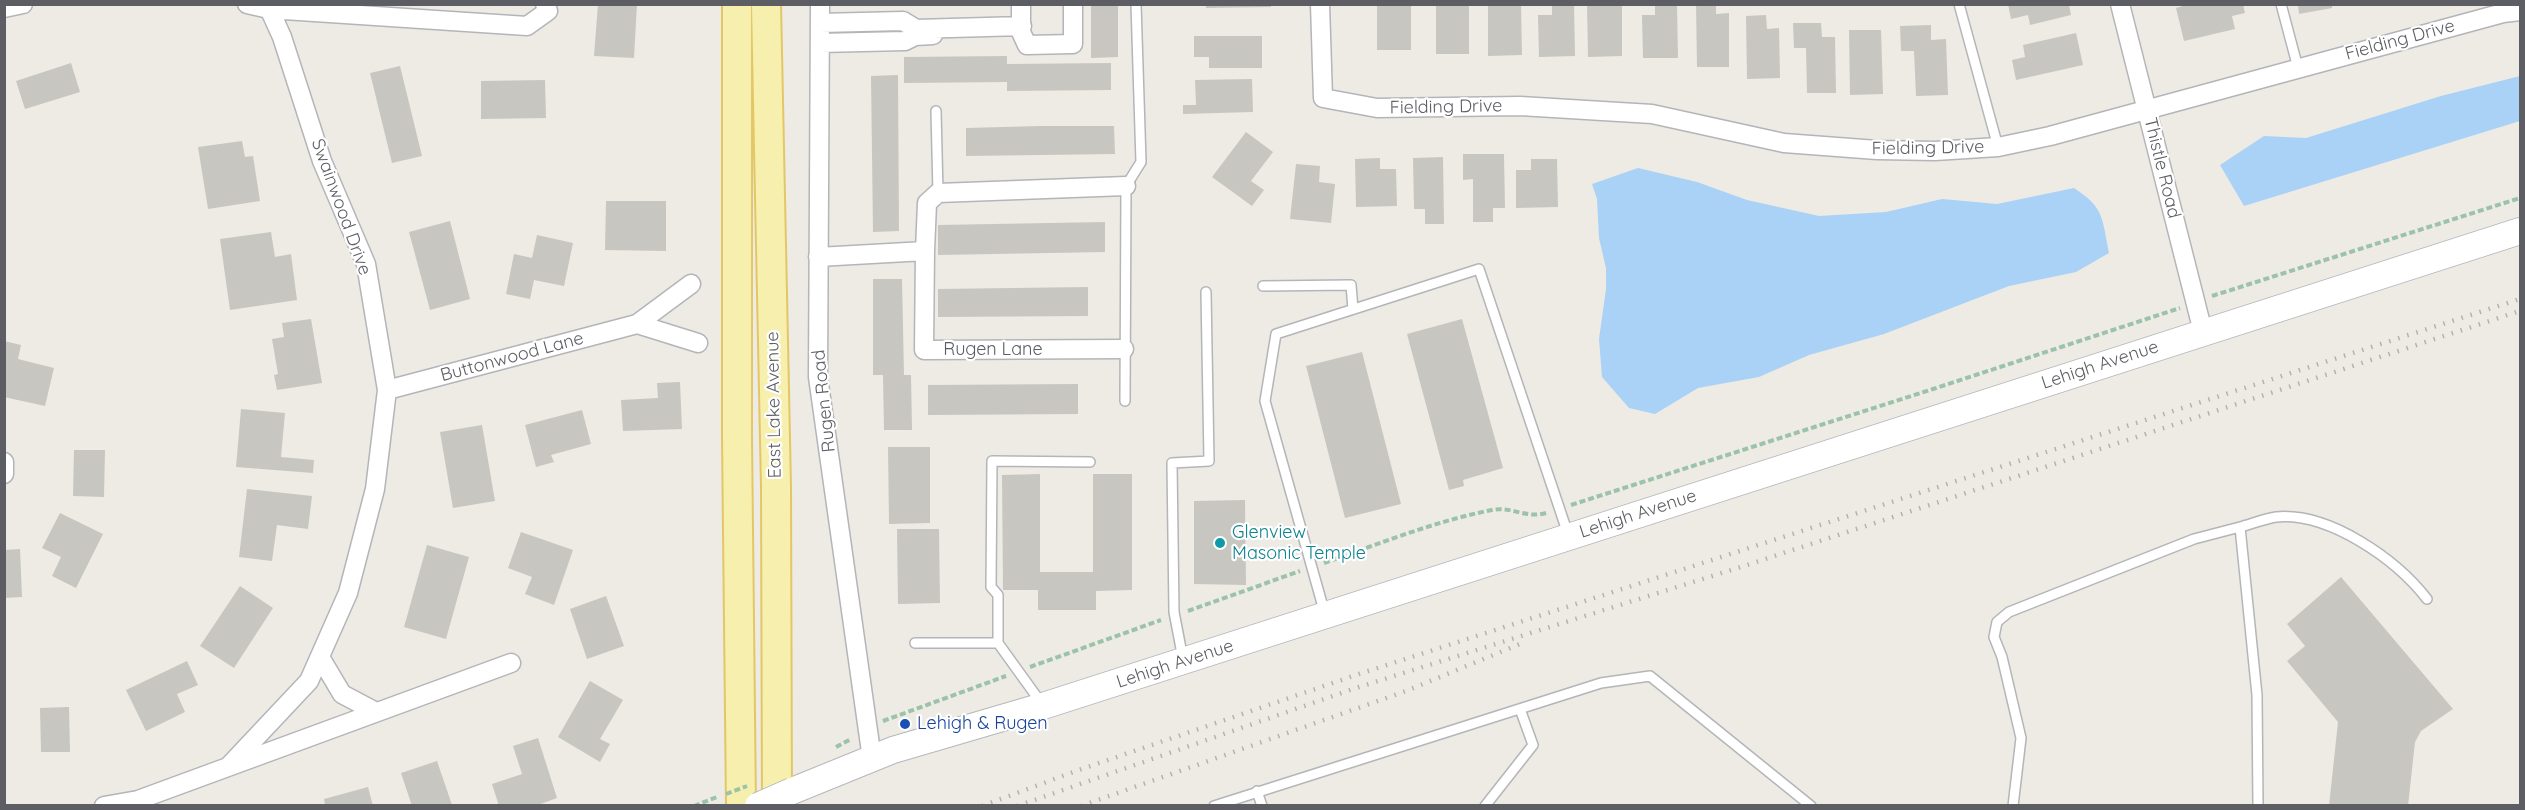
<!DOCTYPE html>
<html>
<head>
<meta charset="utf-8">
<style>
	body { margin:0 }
	#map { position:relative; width:2525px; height:810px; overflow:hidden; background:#edebe4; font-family:Quicksand,sans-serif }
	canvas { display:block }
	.frame { position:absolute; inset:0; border:6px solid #5c5e63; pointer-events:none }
</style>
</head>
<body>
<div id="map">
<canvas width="2525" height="810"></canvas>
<div class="frame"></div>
</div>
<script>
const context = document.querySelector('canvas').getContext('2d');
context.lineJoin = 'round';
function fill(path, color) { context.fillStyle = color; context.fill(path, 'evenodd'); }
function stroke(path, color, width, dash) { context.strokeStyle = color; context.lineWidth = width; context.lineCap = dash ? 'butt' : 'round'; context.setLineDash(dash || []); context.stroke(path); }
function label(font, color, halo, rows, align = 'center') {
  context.font = font + ' Quicksand,sans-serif'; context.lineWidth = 4.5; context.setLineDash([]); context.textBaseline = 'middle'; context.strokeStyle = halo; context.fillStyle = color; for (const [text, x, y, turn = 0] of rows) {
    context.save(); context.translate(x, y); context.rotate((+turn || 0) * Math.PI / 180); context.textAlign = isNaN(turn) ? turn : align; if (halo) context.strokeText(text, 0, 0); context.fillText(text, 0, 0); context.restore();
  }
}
const water = new Path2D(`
	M2520,76V121L2244,206L2220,165L2264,136L2306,138L2441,96Z
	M1638,168L1697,182L1747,200L1819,216L1886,212L1942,199L1997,204L2074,188C2105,208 2102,219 2109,253L2076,272L2009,286L1884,334L1809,355L1759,377L1698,388L1655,414L1629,408L1602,377L1599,339L1606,289V268L1599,238L1597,199L1592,184Z`);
const building = new Path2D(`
	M598,4H637L634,58L594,56Z
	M1091,4H1118V57L1091,58Z
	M1206,4H1271V7L1206,8Z
	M1377,4H1411V50H1377Z
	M1436,4H1469V54H1436Z
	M1488,4H1521L1522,55L1488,56Z
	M1552,4H1574L1575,56L1539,57L1538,15H1552Z
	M1587,4H1622V56L1588,57Z
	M1655,4H1677L1678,58H1643L1642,15H1655Z
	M1696,4H1716V14L1729,13V67H1697Z
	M2008,4H2069L2071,15L2030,25L2028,15L2011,19Z
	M2190,4H2243L2245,13L2232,16L2235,29L2184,41L2176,8Z
	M2298,4H2332V8L2299,14Z
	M1766,15L1767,29L1779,28L1780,78L1747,79L1746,16Z
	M1793,23H1821L1822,37H1835L1836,93H1807L1806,48H1794Z
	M1931,25V40L1946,39L1948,95L1916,96L1914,51H1901L1900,26Z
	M1849,30H1881L1883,94L1850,95Z
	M2076,33L2083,65L2016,80L2012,60L2025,57L2023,45Z
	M1194,36H1262V68H1209V57H1194Z
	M1007,56V64L1111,63V90L1007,91V82L904,83V57Z
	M71,63L80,92L25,109L16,81Z
	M400,66L422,156L392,163L370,73Z
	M898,75L899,231L873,232L871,76Z
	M1252,79L1253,112L1183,114V105H1196L1195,80Z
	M545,80L546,118L481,119V81Z
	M1040,126H1114L1115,154L966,156V128Z
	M1246,132L1273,152L1251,181L1264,190L1252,206L1212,177Z
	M242,141L245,157L253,156L260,201L208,209L198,147Z
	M1463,154H1504L1505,208H1493V222H1473V179L1463,180Z
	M1443,157L1444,224H1425V209H1414L1413,158Z
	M1380,158V169H1396L1397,206L1356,207L1355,159Z
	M1531,159H1557L1558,207L1516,208V170H1531Z
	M1296,164L1320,166L1319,182L1335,184L1331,223L1290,219Z
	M606,201H666V251L605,250Z
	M450,221L470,299L430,310L409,232Z
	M1105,222V252L938,255V225Z
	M271,232L275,257L291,254L297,300L230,310L220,239Z
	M537,235L573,243L564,286L534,280L530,299L506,294L514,254L532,258Z
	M873,279H902L904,375H911L912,430H884L883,375H873Z
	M1088,287V316L938,317V289Z
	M311,319L322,383L277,390L274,375L278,374L272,339L284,337L282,323Z
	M1462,319L1503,468L1463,480L1464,486L1449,490L1407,334Z
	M4,341L21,345L18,359L54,368L45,406L4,397Z
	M1362,352L1401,504L1345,518L1306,366Z
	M680,382L682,429L623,431L621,400L658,398L657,383Z
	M1078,384V414L928,415V385Z
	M241,409L285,413L281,457L314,460L313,473L236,467Z
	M582,410L591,444L551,455L554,462L536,467L525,425Z
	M482,425L495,501L453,508L440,432Z
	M888,447H930V523L889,524Z
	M74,450H105L104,497L73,496Z
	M1040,474V572H1093V474H1132V590L1096,591V610H1038V590H1003L1002,475Z
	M247,489L312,496L308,529L277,525L272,561L239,557Z
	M1245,500L1246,585L1194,584V501Z
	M60,513L103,534L76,588L52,576L61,557L42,548Z
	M897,529H939L940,603L898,604Z
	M521,532L573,550L554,605L525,594L532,577L508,568Z
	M427,545L469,557L446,639L404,627Z
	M20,549L22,597L4,598V550Z
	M2341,577L2453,709L2421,731L2415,742L2408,806H2329L2338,722L2287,661L2305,646L2287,624Z
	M240,586L273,608L234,668L200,646Z
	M606,596L624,646L587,659L570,609Z
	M187,661L198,685L177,694L185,712L146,731L126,690Z
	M590,681L623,700L600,739L610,744L600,762L558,737Z
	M69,707L70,752H41L40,708Z
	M538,738L557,798L535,806H499L492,784L522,774L513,746Z
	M437,761L452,805L412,806L401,773Z
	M368,787L373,806H325L324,799Z`);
const path = new Path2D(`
	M2212,296L2520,198
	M1571,505L1933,389L2180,308
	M1324,563C1379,544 1435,521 1492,510C1511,506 1527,519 1546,513
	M1188,611L1300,571
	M1030,667L1161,620
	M883,721L1006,676
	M836,747L851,739
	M694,806L717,797`);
const lane = new Path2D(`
	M1959,4L1998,147
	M2281,4L2298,68
	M936,111L938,193
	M1263,286L1351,285L1353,309
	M1125,401L1126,186L1141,162L1136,4
	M1325,614L1265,401L1276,334L1479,269L1568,534
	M915,643H998L1042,704
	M998,643V595L991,587L992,461L1090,462
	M1183,659L1174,612L1172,463L1209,461L1206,292
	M1257,791L1262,806
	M1214,806L1601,683L1650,676L1811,806
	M1485,806L1533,745L1520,709
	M2013,806L2021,738L2002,657L1994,637L1997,622L2009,612L2194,539L2240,527
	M2258,806L2257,695L2240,527C2251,524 2264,519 2276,517C2329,512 2396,559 2427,599`);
const street = new Path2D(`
	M247,4L269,9L527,26L548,11L545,4
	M820,4L818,377L872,759
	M1021,4V32L1027,45L1073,44V4
	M1320,4L1323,98L1377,108L1520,106L1652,114L1784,143L1877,150L1935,151L1998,147L2050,136L2503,13L2520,11
	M2120,4L2203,332
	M4,8L23,4
	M820,23L903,21L916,29L1022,26
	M820,43L905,41L915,36L933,35
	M925,251L924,350L1124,349
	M818,257L925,251L927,203L938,193L1126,186
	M637,324L691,284
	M387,390L637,324L698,343
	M4,462V474
	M320,657L342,694L376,712
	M229,766L309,681L348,593L375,489L387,390L366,264L322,161L282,37L267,4
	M104,806L138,800L511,663`);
const secondary = new Path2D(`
	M792,791L893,750L1043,706L2520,231`);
const primary = new Path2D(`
	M737,4V438L741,806
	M766,4L776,487L777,806`);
const rail = new Path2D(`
	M982,806L1076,771L1359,674L2520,299
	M1017,806L1359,687L1744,566L2520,311
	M1081,806L1406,691L1520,644`);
const pathBridge = new Path2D(`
	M726,794L747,786`);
const secondaryBridge = new Path2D(`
	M758,806L792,791`);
const markers = [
	[1220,543,6,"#0f9aa8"],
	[905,724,6,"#1a4fb4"]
];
const streetNames = [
	["Fielding Drive",2400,40,-15],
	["Fielding Drive",1446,107,-1],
	["Fielding Drive",1928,148,-1],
	["Thistle Road",2162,168,76],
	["Swainwood Drive",341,207,70],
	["Rugen Lane",993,350],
	["Buttonwood Lane",512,357,-15],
	["Lehigh Avenue",2100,365,-18],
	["Rugen Road",824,401,-96],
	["East Lake Avenue",774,405,-91],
	["Lehigh Avenue",1638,514,-18],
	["Lehigh Avenue",1175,664,-18]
];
const cultureNames = [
	["Glenview",1232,533],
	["Masonic Temple",1232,554]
];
const transitNames = [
	["Lehigh & Rugen",917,724]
];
fill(water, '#aad1f6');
fill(building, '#c8c6c0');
stroke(lane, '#b4b5b9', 12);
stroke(street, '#b4b5b9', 21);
stroke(secondary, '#b5b7bc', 28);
stroke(primary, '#e3c766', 32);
stroke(path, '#9cc2aa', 4, [6, 3]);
stroke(lane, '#fff', 9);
stroke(street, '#fff', 18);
stroke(secondary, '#fff', 26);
stroke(primary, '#f7efae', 28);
stroke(rail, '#b2b2b3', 4.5, [1.5, 8]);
stroke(secondaryBridge, '#b5b7bc', 28, []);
stroke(pathBridge, '#9cc2aa', 4, [6, 3]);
stroke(secondaryBridge, '#fff', 26);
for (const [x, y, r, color] of markers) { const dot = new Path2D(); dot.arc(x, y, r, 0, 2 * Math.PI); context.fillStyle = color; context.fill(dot); stroke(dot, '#fff', 2); }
label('18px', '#5c5e63', '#fff', streetNames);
label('18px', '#0d838f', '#fff', cultureNames, 'left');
label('18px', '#164399', '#fff', transitNames, 'left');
</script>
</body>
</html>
